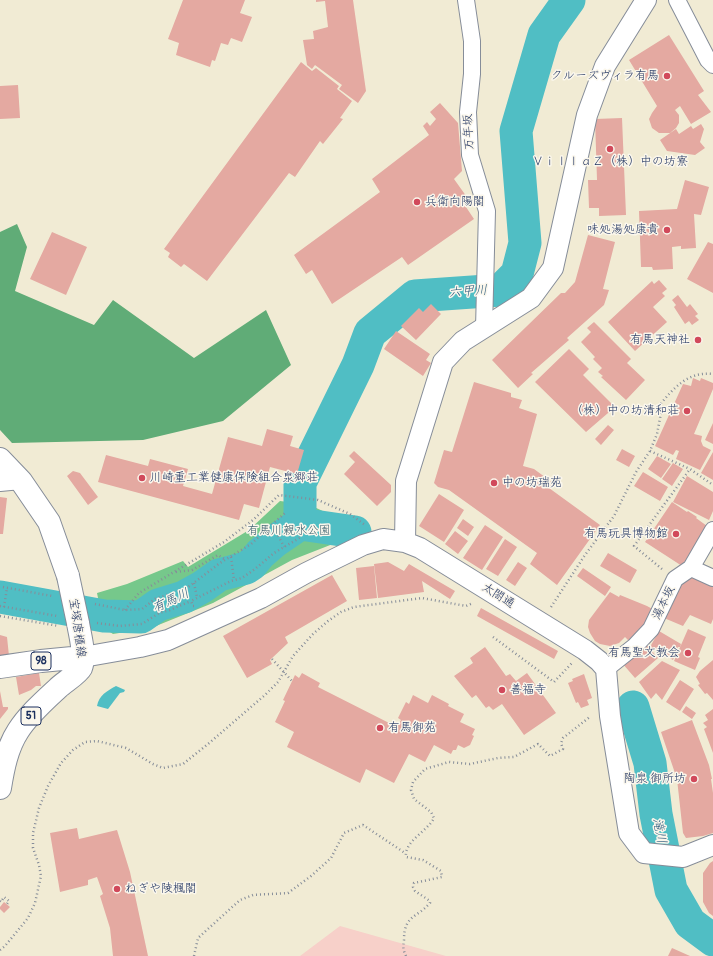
<!DOCTYPE html>
<html>
<head>
<meta charset="utf-8">
<style>
	body { margin:0 }
	canvas { display:block; background:#f1ebd4 }
</style>
</head>
<body>
<canvas width="713" height="956"></canvas>
<script>
const context = document.querySelector('canvas').getContext('2d');
context.lineJoin = 'round';
function fill(path, color) { context.fillStyle = color; context.fill(path, 'evenodd'); }
function stroke(path, color, width, dash) { context.strokeStyle = color; context.lineWidth = width; context.lineCap = dash ? 'butt' : 'round'; context.setLineDash(dash || []); context.stroke(path); }
function label(font, color, halo, rows, align = 'center') {
  context.font = font + ' Pangolin,"Klee One",sans-serif'; context.lineWidth = 3; context.setLineDash([]); context.textBaseline = 'middle'; context.strokeStyle = halo; context.fillStyle = color; for (const [text, x, y, turn = 0] of rows) {
    context.save(); context.translate(x, y); context.rotate((+turn || 0) * Math.PI / 180); context.textAlign = isNaN(turn) ? turn : align; if (halo) context.strokeText(text, 0, 0); context.fillText(text, 0, 0); context.restore();
  }
}
const built = new Path2D(`
	M340,926L446,956H300Z`);
const green = new Path2D(`
	M280,501L310,505L348,523L343,540L292,560L213,603L151,628L113,634L104,628L97,593L127,584L183,561L188,567L249,530Z`);
const forest = new Path2D(`
	M17,224L27,247L15,291L94,325L113,300L194,358L266,310L291,365L223,421L143,440L12,443L0,430V232Z`);
const water = new Path2D(`
	M116,686L125,690L124,692L120,693L108,709L97,706C99,695 107,691 116,686Z`);
const river = new Path2D(`
	M300,524V483L358,365L370,333L415,296L501,290L517,274L525,243L516,131L544,35L569,0
	M300,524L355,532
	M0,597L104,616L141,617L158,605L184,597L202,587L219,575L246,568L252,564L260,554L275,541L300,524
	M633,707L650,763L656,814L671,890L690,923L713,940`);
const building = new Path2D(`
	M183,0H245L240,13L252,17L242,42L231,38L228,45L221,43L215,61L212,60L210,67L176,55L179,43L168,39Z
	M316,0H353L366,91L358,103L339,89L342,85L315,65L312,69L307,65L303,40L314,39L313,31L328,27L325,1L316,2Z
	M669,35L704,91L698,95L711,112L691,124L680,106L675,110L679,115V123L676,128L670,133H659L652,128L649,119L652,113L657,106L629,60Z
	M301,62L312,71L316,68L339,86L337,89L352,101L340,118L343,119L323,144L320,141L295,177L289,173L207,281L184,264L181,267L168,257L170,253L164,249Z
	M18,85L20,118L0,119V86Z
	M440,103L458,123L462,171L454,179L469,200L464,204L474,219L408,265L402,257L332,304L312,270L306,274L294,255L380,192L372,179L429,135L423,126L427,122L430,126L436,119L430,112Z
	M622,118L626,215L599,216V208H589L588,180H597L595,119Z
	M701,124L704,129L700,142L705,148L695,155L667,151L660,140L676,129L679,134L691,126L693,129Z
	M685,180L709,187L701,215L694,214L696,248L681,249V246L672,247L673,269L653,270L652,267H641L639,211L677,209Z
	M52,232L87,247L66,295L30,279Z
	M588,235L615,242L603,289L609,290L604,305L567,338L569,340L531,373L533,374L518,388L492,360L561,293H565L575,282Z
	M708,242L713,244V293L687,279Z
	M659,280L667,289L662,293L665,296L653,307L667,322L635,351L608,322L652,281L654,284Z
	M678,295L687,307L690,304L698,314L695,316L699,320L692,325L689,321L685,324L674,307L676,305L672,300Z
	M431,304L441,314L416,340L401,326L419,308L423,312Z
	M594,322L631,359L627,363L645,380L626,400L601,377L603,376L598,372L602,368L593,359L595,357L581,342L591,332L587,328Z
	M396,331L430,354L426,360L431,363L423,376L384,349Z
	M569,349L589,369L583,375L615,407L586,432L535,382Z
	M693,378L700,381L701,378L713,383V389L694,434L702,436L701,441L703,446L711,450L700,470L676,459L679,451L676,450L673,455L655,446L683,384L691,386Z
	M474,382L511,393V397L522,400L519,408L537,414L523,466L534,469L553,483L549,488L600,525L557,585L530,564L537,553L449,490L438,487L434,483L444,450L452,452Z
	M713,423V444L705,440Z
	M608,425L614,430L601,445L595,439Z
	M267,429L293,436L290,446L304,450L297,474L270,467L259,508L244,504L239,520L98,482L106,455L148,466L150,459L188,469L183,486L212,494L228,437L262,446Z
	M622,449L635,456L629,467L616,460Z
	M354,451L391,485V492L377,506L344,474L355,462L349,456Z
	M713,452V480L701,473Z
	M657,456L671,464L661,478L648,469Z
	M673,463L683,469L672,486L662,479Z
	M73,471L80,473L98,497L88,505L67,476Z
	M643,472L668,487L660,501L634,486Z
	M687,476L713,492V511L709,520L673,502Z
	M439,494L464,510L444,542L419,526Z
	M0,497L7,498L3,534H0Z
	M672,502L687,512L688,511L697,517L696,518L707,526L682,566L645,542Z
	M463,519L474,527L468,536L457,528Z
	M485,525L503,537L482,570L463,558Z
	M455,531L468,541L458,554L445,544Z
	M505,539L517,547L498,576L486,569Z
	M608,553L637,570L630,583L600,566Z
	M388,562L404,571L409,564L414,567L455,591L450,599L422,581L424,592L378,598L374,564Z
	M518,562L527,568L515,586L506,580Z
	M374,566L377,598L359,600L356,568Z
	M583,568L611,587L605,596L577,576Z
	M332,575L347,601L285,637L288,643L270,660L272,664L247,678L223,636Z
	M697,576L713,585V619L711,624L690,615L683,626L664,618L682,579Z
	M610,592L619,597L620,595L647,606L656,611L641,631L639,629L629,641L625,637L619,643L610,646L600,644L595,641L590,633L588,627L589,620Z
	M481,608L558,651L554,659L477,616Z
	M688,629L706,637L698,657L700,658L695,670L674,661Z
	M659,631L681,644L680,647H678L673,660L650,647Z
	M0,635L7,637L9,656L0,657Z
	M645,643L658,658L635,678L622,663Z
	M485,647L506,676L510,674L516,681L527,673L556,713L524,735L502,704L493,710L489,706L486,708L476,695L472,698L454,676L473,663L470,658Z
	M713,660V700L707,693L705,694L698,685L700,684L696,677L700,671Z
	M662,661L680,670L662,700L656,693L651,699L639,682Z
	M39,673L41,686H36L31,690L19,695L16,677Z
	M302,673L320,683L318,687L397,727L401,720L398,718L406,702L409,704L413,695L428,703L432,695L449,704L448,706L464,714L460,722L475,729L472,735L474,736L470,745L464,748L458,745L456,750H453L451,754L434,745L425,762L409,754L394,783L366,769L360,783L287,747L294,732L275,722L285,701L283,700L295,675L299,678Z
	M584,674L592,698L587,700L589,705L581,708L578,702L576,703L568,683L573,681L572,679Z
	M680,680L694,689L680,711L666,702Z
	M0,691L3,707H8V709L0,719Z
	M686,706L696,713L692,719L682,712Z
	M713,709V753L704,729L707,727L703,723L708,720L705,715Z
	M692,720L709,765L712,779H711L713,793V833L703,836L686,838L683,833L677,779L661,732Z
	M77,828L79,839L117,830L130,872L148,956H113L110,928L100,896L103,894L97,877L88,880V885L60,892L50,833Z
	M713,861V916L709,913L703,902V873L710,863Z
	M4,902L10,907L4,913L0,909V907Z
	M672,948L690,956H668Z`);
const path = new Path2D(`
	M650,451L690,469
	M273,525L284,547
	M231,557L234,580
	M662,569L634,546L690,469L713,485
	M176,572L192,570L218,555L226,560
	M194,583L197,597
	M3,587L52,596
	M95,604L125,610L142,609L155,599L187,588L220,563L251,544L286,512
	M0,606L57,616
	M194,606H193L191,601L231,581L242,578L255,569L274,553L301,537
	M4,607L7,588
	M551,607L585,555L614,516L636,472L650,451L657,434L661,413L658,407C673,389 687,371 713,374
	M125,610L139,593L224,542L253,520L279,495L318,500L350,514L365,525
	M0,616L59,626
	M97,623L120,626L142,624L159,613L170,610L191,601
	M493,637L554,682L572,663
	M0,901L1,902L4,897L9,901L7,904
	M0,950L5,946L28,918L35,903L41,876L39,865L33,848V833L39,808L48,786L61,763L73,750L85,742L97,741L126,748L153,764L163,768L183,764L208,744L265,695L278,682L293,656L313,634L328,621L341,612L354,607L422,598L466,606L473,603
	M194,956L198,938L240,900L253,895L288,893L311,876L331,858L344,833L363,825L405,853
	M406,956C403,950 403,947 404,940C404,915 417,918 430,903V901L415,891L413,887L414,883L442,877L441,871L423,860L406,857C404,841 428,831 434,818L431,812L414,799L411,790L413,782L425,769L449,762L470,764L498,758L514,757L538,744L550,756L563,749L561,743L563,738L591,716`);
const minor = new Path2D(`
	M466,0L472,41V74L468,112L470,155L487,211L484,328
	M677,0L708,60L713,65
	M0,483L21,481
	M691,568L713,578
	M606,669L635,646L651,629L675,579L691,568L713,530`);
const tertiary = new Path2D(`
	M405,542L406,481L443,362L463,341L531,298L553,268L587,115L605,66L646,0
	M83,657L140,647L168,640L261,598L306,573L363,545L383,539L405,542L420,548L585,650L599,661L606,669L610,716L629,833L644,853L683,857L713,845`);
const primary = new Path2D(`
	M0,459L21,481L49,522L68,576
	M0,667L41,661L83,657
	M0,788C3,769 7,748 18,731C28,715 44,701 58,688C63,683 78,674 81,668C86,655 80,636 78,623`);
const pathBridge = new Path2D(`
	M272,659L292,681`);
const primaryBridge = new Path2D(`
	M68,576L78,623`);
const markers = [
	[667,76,4,"#d1495b"],
	[610,149,4,"#d1495b"],
	[417,202,4,"#d1495b"],
	[667,230,4,"#d1495b"],
	[698,340,4,"#d1495b"],
	[687,411,4,"#d1495b"],
	[142,478,4,"#d1495b"],
	[494,483,4,"#d1495b"],
	[676,534,4,"#d1495b"],
	[688,653,4,"#d1495b"],
	[502,690,4,"#d1495b"],
	[380,728,4,"#d1495b"],
	[694,779,4,"#d1495b"],
	[117,889,4,"#d1495b"]
];
const shields = [
	[41,661,20],
	[31,716,20]
];
const shieldNames = [
	["98",41,661],
	["51",31,716]
];
const poiNames = [
	["クルーズヴィラ有馬",659,76],
	["ＶｉｌｌａＺ（株）中の坊寮",610,162,"center"],
	["兵衛向陽閣",425,202,"left"],
	["味処湯処康貴",659,230],
	["有馬天神社",690,340],
	["（株）中の坊清和荘",679,411],
	["川崎重工業健康保険組合泉郷荘",150,478,"left"],
	["中の坊瑞苑",502,483,"left"],
	["有馬玩具博物館",668,534],
	["有馬聖文教会",680,653],
	["善福寺",510,690,"left"],
	["有馬御苑",388,728,"left"],
	["陶泉 御所坊",686,779],
	["ねぎや陵楓閣",125,889,"left"]
];
const streetNames = [
	["万年坂",469,132,-93],
	["太閤通",498,596,32],
	["湯本坂",664,603,-64],
	["宝塚唐櫃線",77,628,82]
];
const parkNames = [
	["有馬川親水公園",289,531]
];
const waterNames = [
	["六甲川",468,292,-4],
	["有馬川",171,601,-25],
	["滝川",659,831,79]
];
fill(built, '#f7d0c9');
fill(green, '#76c88b');
fill(forest, '#60ac77');
fill(water, '#50bec4');
stroke(river, '#50bec4', 33);
fill(building, '#e4a9a1');
stroke(minor, '#868d99', 18);
stroke(tertiary, '#868d99', 22);
stroke(primary, '#868d99', 24);
stroke(path, '#868d99', 2.5, [1, 3]);
stroke(minor, '#fff', 16);
stroke(tertiary, '#fff', 20);
stroke(primary, '#fff', 22);
stroke(primaryBridge, '#868d99', 24, []);
stroke(pathBridge, '#868d99', 2.5, [1, 3]);
stroke(primaryBridge, '#fff', 22);
for (const [x, y, r, color] of markers) { const dot = new Path2D(); dot.arc(x, y, r, 0, 2 * Math.PI); context.fillStyle = color; context.fill(dot); stroke(dot, '#fbf7ec', 1.5); }
for (const [x, y, w] of shields) { const box = new Path2D(); box.roundRect(x - w / 2, y - 9, w, 18, 3); context.fillStyle = '#fbf7ec'; context.fill(box); stroke(box, '#1b2f5e', 1); }
label('bold 11px', '#1b2f5e', null, shieldNames);
label('12px', '#1b2f5e', '#fbf7ec', poiNames, 'right');
label('12px', '#1b2f5e', '#fbf7ec', streetNames);
label('12px', '#365d6c', '#fbf7ec', parkNames);
label('italic 13px', '#2b5a7d', '#fbf7ec', waterNames);
</script>
</body>
</html>
